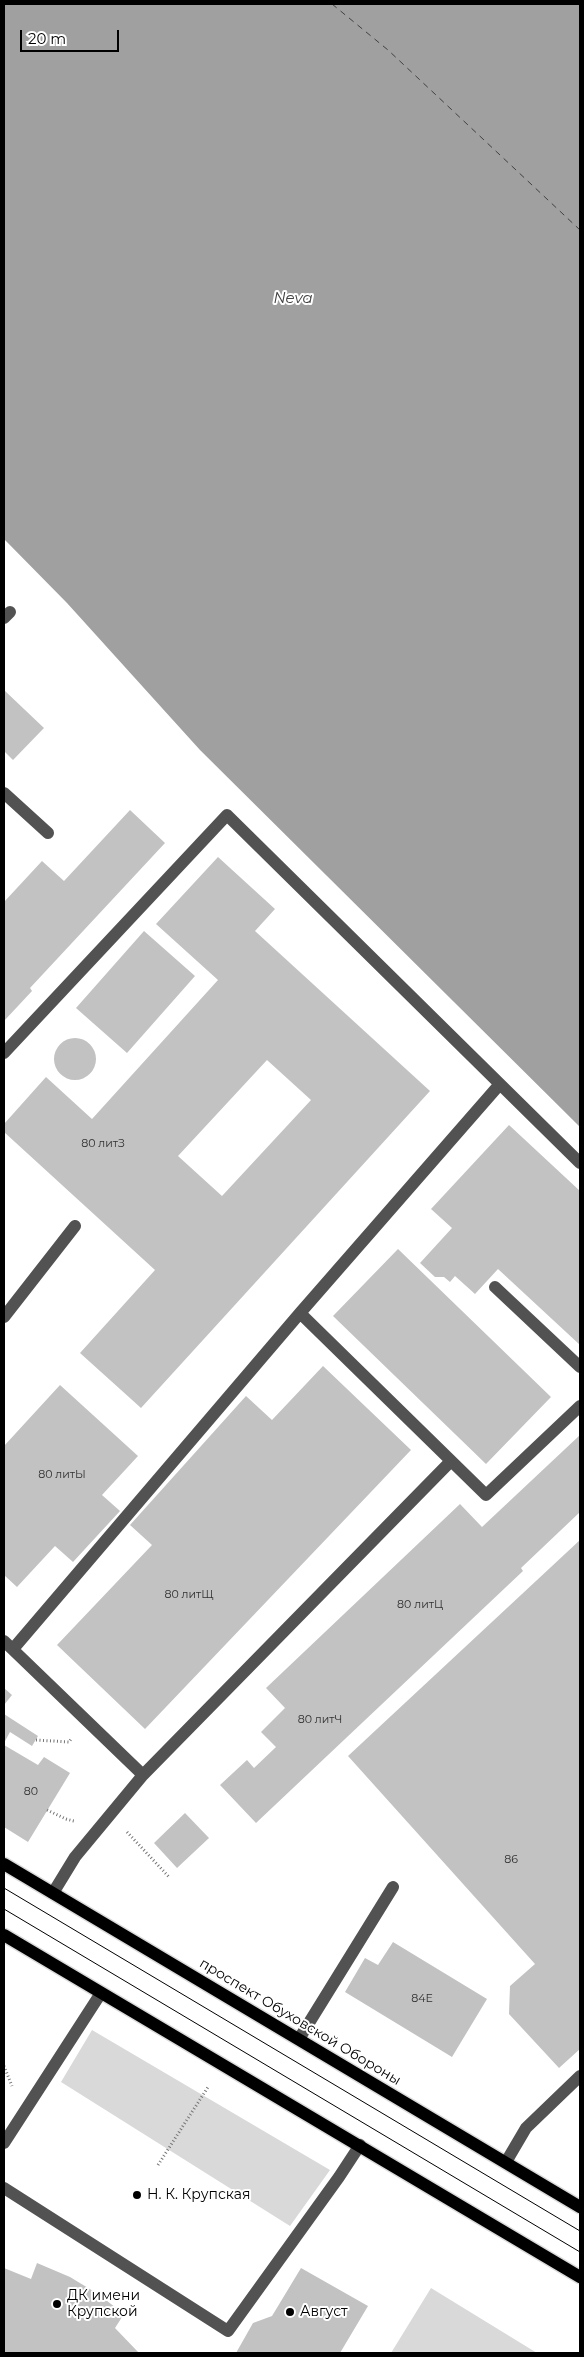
<!DOCTYPE html>
<html>
<head>
<meta charset="utf-8">
<style>
	body { margin:0 }
	#map { position:relative; width:584px; height:2357px; overflow:hidden; background:#fff; font-family:Montserrat,sans-serif }
	canvas { display:block }
	.frame { position:absolute; inset:0; border:5px solid #000; pointer-events:none }
	.scale { position:absolute; left:20px; top:30px; width:99px; height:22px; box-sizing:border-box; border:2px solid #000; border-top:0; padding-left:6px; font-size:15px; line-height:18px; white-space:nowrap; color:#000; -webkit-text-stroke:4px #fff; paint-order:stroke }
</style>
</head>
<body>
<div id="map">
<canvas width="584" height="2357"></canvas>
<div class="frame"></div>
<div class="scale">20 m</div>
</div>
<script>
const context = document.querySelector('canvas').getContext('2d');
context.lineJoin = 'round';
function fill(path, color) { context.fillStyle = color; context.fill(path, 'evenodd'); }
function stroke(path, color, width, dash) { context.strokeStyle = color; context.lineWidth = width; context.lineCap = dash ? 'butt' : 'round'; context.setLineDash(dash || []); context.stroke(path); }
function label(font, color, halo, rows, align = 'center') {
  context.font = font + ' Montserrat,sans-serif'; context.lineWidth = 4; context.setLineDash([]); context.textBaseline = 'middle'; context.strokeStyle = halo; context.fillStyle = color; for (const [text, x, y, turn = 0] of rows) {
    context.save(); context.translate(x, y); context.rotate((+turn || 0) * Math.PI / 180); context.textAlign = isNaN(turn) ? turn : align; if (halo) context.strokeText(text, 0, 0); context.fillText(text, 0, 0); context.restore();
  }
}
const green = new Path2D(`
	M92,2030L330,2170L290,2226L61,2082Z
	M431,2288L537,2353H391Z`);
const water = new Path2D(`
	M4,4H580V1127L200,750L67,603L4,539Z`);
const ferry = new Path2D(`
	M332,4L388,50L580,230`);
const building = new Path2D(`
	M4,690L44,728L13,760L4,751Z
	M130,810L165,843L30,988L32,991L4,1021V902L42,861L64,881Z
	M218,857L275,909L255,931L430,1091L141,1408L80,1353L155,1270L4,1132V1124L46,1077L92,1119L218,980L156,924ZM267,1060L311,1100L222,1196L178,1156Z
	M144,931L195,976L127,1053L76,1008Z
	M54 1059a21 21 0 1 1 42 0a21 21 0 1 1-42 0Z
	M509,1125L580,1191V1345L498,1269L475,1294L455,1276L450,1282L444,1277H435L420,1263L452,1228L431,1209Z
	M398,1249L551,1397L486,1464L333,1316Z
	M323,1366L411,1450L145,1729L57,1645L152,1545L130,1525L246,1396L272,1420Z
	M60,1385L138,1456L102,1495L120,1511L73,1562L55,1546L17,1587L4,1575V1446Z
	M580,1435V1512L521,1568L523,1571L256,1823L220,1785L247,1760L254,1768L276,1747L261,1732L285,1708L266,1688L460,1504L482,1527Z
	M580,1540V2049L559,2068L509,2014L510,1986L535,1964L348,1756Z
	M4,1688L12,1695L4,1705Z
	M4,1714L38,1736L32,1746L10,1732L4,1743Z
	M4,1745L38,1765L44,1757L70,1773L28,1842L4,1827Z
	M185,1813L209,1838L177,1868L154,1843Z
	M393,1942L487,1999L452,2057L345,1992L365,1958L378,1965Z
	M37,2263L70,2277L98,2294L124,2314L115,2328L139,2353H4V2268L31,2279Z
	M301,2268L368,2306L340,2353H236L253,2323L272,2316Z`);
const path = new Path2D(`
	M36,1740L69,1742L71,1739
	M47,1810L66,1819L74,1821
	M127,1832L170,1878
	M4,2066L12,2086
	M158,2165L208,2087`);
const minor = new Path2D(`
	M4,618L10,612
	M4,793L48,833
	M4,1053L227,815L580,1163
	M495,1287L580,1367
	M300,1313L486,1495L580,1406
	M4,1317L75,1226
	M4,1641L143,1775
	M13,1649L300,1313L500,1084
	M53,1893L75,1857L143,1775L451,1461
	M299,2039L393,1887
	M4,2143L101,1993
	M506,2162L526,2128L580,2076
	M4,2188L228,2331L339,2177L360,2145`);
const major = new Path2D(`
	M4,1864L580,2207
	M4,1935L580,2277`);
const tram = new Path2D(`
	M4,1888L580,2231
	M4,1909L580,2252`);
const markers = [
	[137,2195,5,"#000"],
	[57,2304,5,"#000"],
	[290,2312,5,"#000"]
];
const numberNames = [
	["80 литЗ",103,1144],
	["80 литЫ",62,1475],
	["80 литЩ",189,1595],
	["80 литЦ",420,1605],
	["80 литЧ",320,1720],
	["80",31,1792],
	["86",511,1860],
	["84Е",422,1999]
];
const streetNames = [
	["проспект Обуховской Обороны",300,2022,31]
];
const poiNames = [
	["Н. К. Крупская",147,2195],
	["ДК имени",67,2296],
	["Крупской",67,2312],
	["Август",300,2312]
];
const waterNames = [
	["Neva",293,299]
];
fill(green, '#d9d9d9');
fill(water, '#a0a0a0');
stroke(ferry, '#414141', 1, [6, 5]);
fill(building, '#c2c2c2');
stroke(major, '#dbdbdb', 15);
stroke(path, '#747474', 3, [1, 2.5]);
stroke(minor, '#525252', 12);
stroke(major, '#000', 12);
stroke(tram, '#000', 1);
for (const [x, y, r, color] of markers) { const dot = new Path2D(); dot.arc(x, y, r, 0, 2 * Math.PI); context.fillStyle = color; context.fill(dot); stroke(dot, '#fff', 2); }
label('11px', '#303030', null, numberNames);
label('14px', '#000', '#fff', streetNames);
label('14px', '#000', '#fff', poiNames, 'left');
label('italic 15px', '#414141', '#fff', waterNames);
</script>
</body>
</html>
